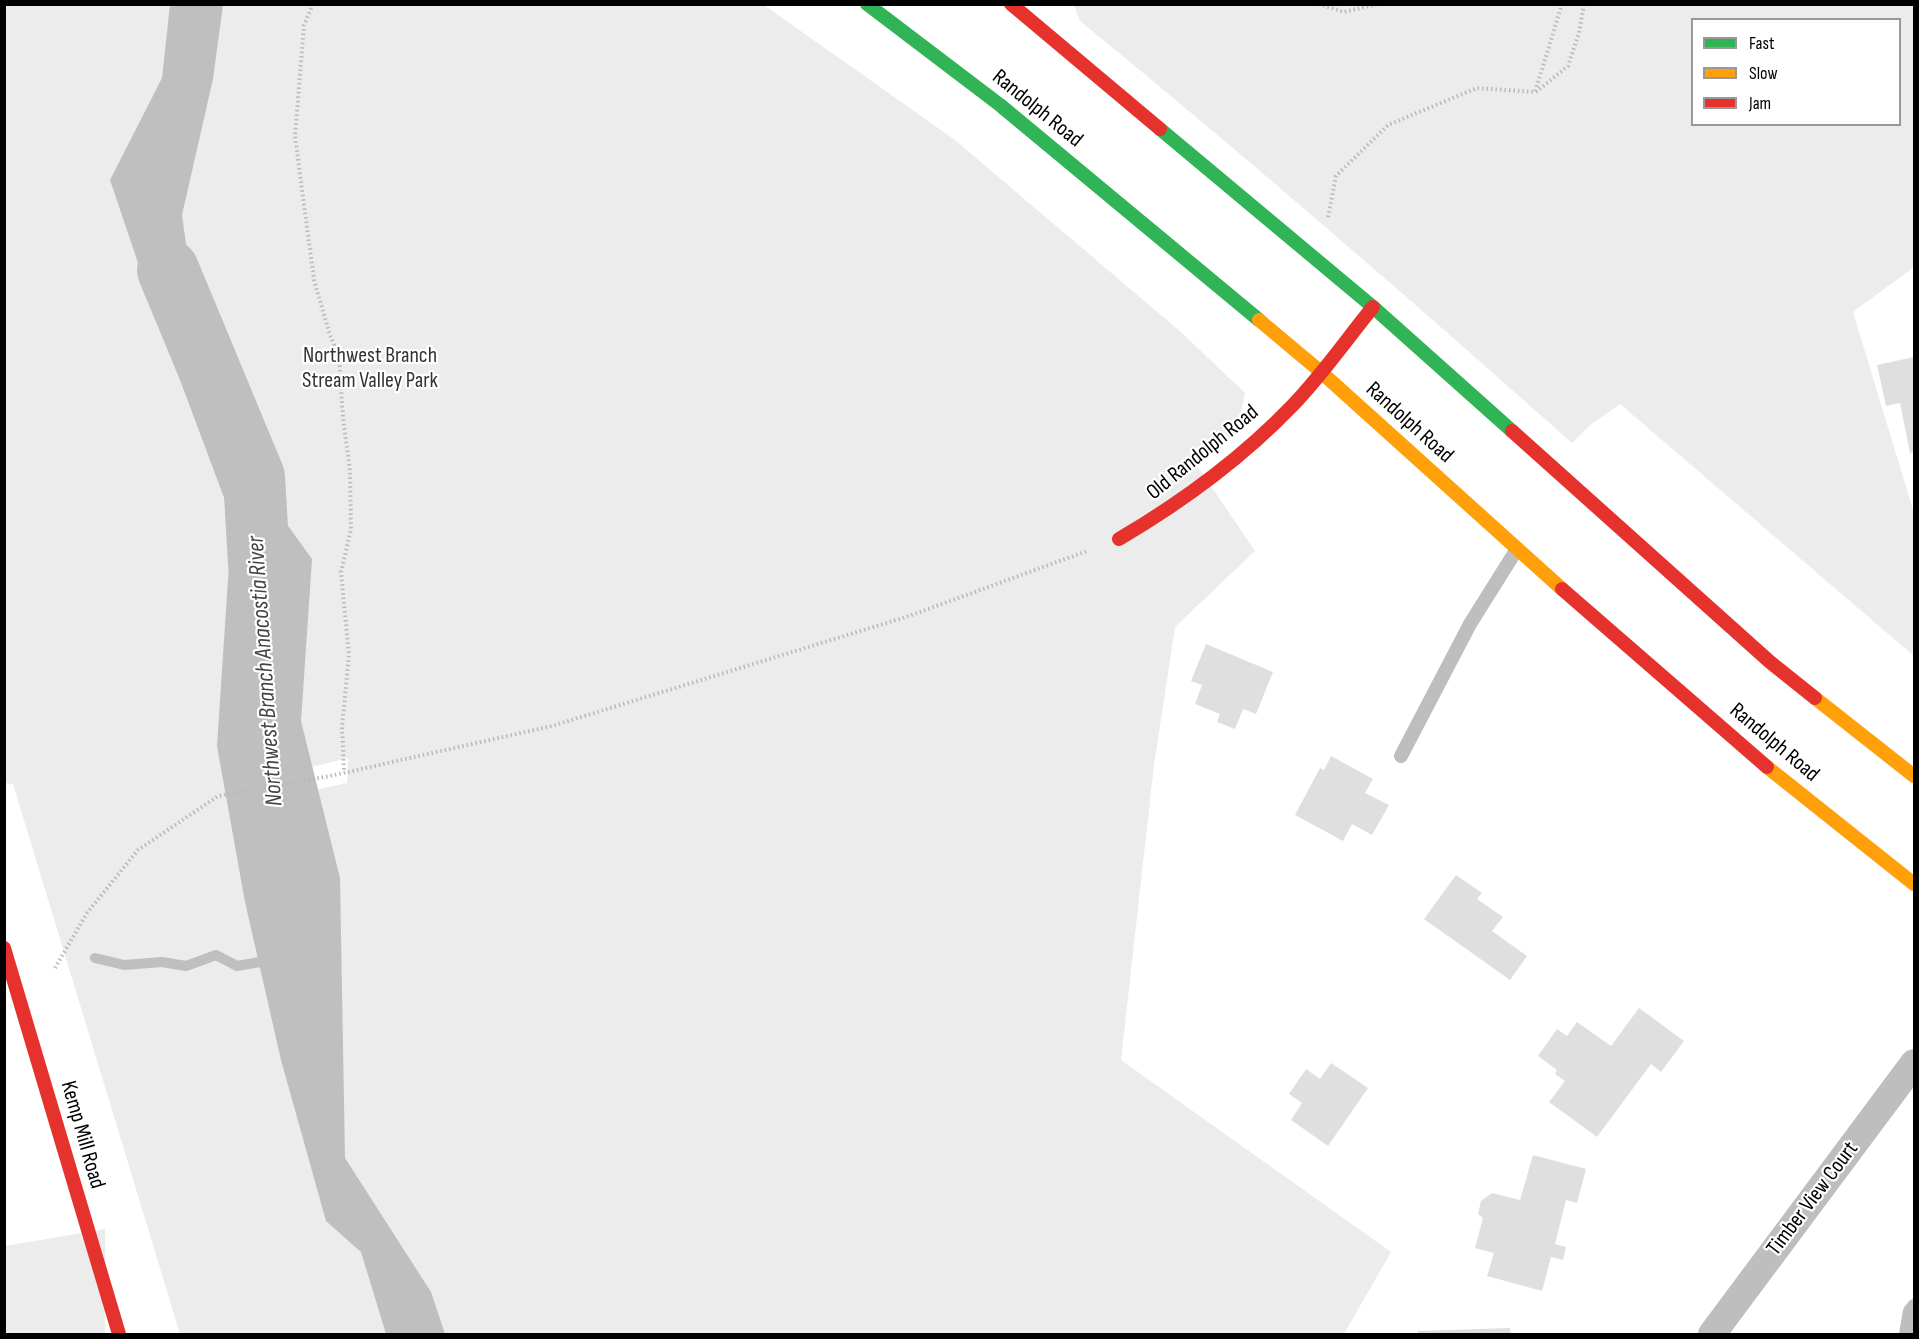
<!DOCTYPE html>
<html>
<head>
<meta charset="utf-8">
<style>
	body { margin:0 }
	#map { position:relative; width:1919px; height:1339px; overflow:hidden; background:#fff; font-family:"Sofia Sans Condensed",sans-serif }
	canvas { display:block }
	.frame { position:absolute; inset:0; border:6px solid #000; pointer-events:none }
	.legend { position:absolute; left:1691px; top:18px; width:210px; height:108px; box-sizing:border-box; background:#fff; border:2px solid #999; margin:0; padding:8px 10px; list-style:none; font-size:18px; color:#000 }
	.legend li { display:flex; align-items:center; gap:12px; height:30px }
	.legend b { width:30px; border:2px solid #999 }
</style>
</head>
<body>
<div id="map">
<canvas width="1919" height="1339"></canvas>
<div class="frame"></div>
<ul class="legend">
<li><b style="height:8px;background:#30b455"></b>Fast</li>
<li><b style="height:8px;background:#ff9f0a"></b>Slow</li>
<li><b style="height:8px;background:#e5322d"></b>Jam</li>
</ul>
</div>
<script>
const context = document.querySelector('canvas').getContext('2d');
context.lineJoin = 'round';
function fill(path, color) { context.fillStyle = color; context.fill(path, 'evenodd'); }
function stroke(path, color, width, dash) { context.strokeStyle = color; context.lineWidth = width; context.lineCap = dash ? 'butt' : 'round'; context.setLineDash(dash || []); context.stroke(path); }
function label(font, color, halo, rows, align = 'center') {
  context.font = font + ' "Sofia Sans Condensed",sans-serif'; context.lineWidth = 4.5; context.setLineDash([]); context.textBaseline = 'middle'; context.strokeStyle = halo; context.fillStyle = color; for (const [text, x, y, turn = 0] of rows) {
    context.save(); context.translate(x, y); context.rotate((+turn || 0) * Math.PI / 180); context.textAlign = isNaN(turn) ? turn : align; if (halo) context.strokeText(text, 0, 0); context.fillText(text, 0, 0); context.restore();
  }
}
const green = new Path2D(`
	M4,5H764L955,140L1182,333L1245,393L1237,433L1196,464L1255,551L1175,627L1154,765L1121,1060L1391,1252L1344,1334H180L13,784L5,783ZM348,758L347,783L229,809L233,786Z
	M1074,5H1914V267L1853,312L1914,513V656L1620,404L1589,426L1572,443C1410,299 1248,158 1080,21ZM1692,20H1900V124H1692Z
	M105,1229V1334H5V1246Z`);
const water = new Path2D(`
	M170,5H223L213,79L182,215L210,418L312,559L301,721L340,878L345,1158L431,1292L445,1334H386L361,1252L326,1221L281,1060L245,902L217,746L229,564L226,503L155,313L110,180L162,78Z`);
const stream = new Path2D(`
	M95,958L124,965L162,962L186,966L216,955L237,966L271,960`);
const river = new Path2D(`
	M168,270L254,477L259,563`);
const building = new Path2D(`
	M1914,357V452L1910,453L1900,403L1886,406L1877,365Z
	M1206,644L1273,672L1256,714L1243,709L1235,729L1217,722L1220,714L1195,704L1202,685L1191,681Z
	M1331,756L1373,779L1365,793L1389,805L1372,835L1352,824L1343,841L1295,815L1320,768L1324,770Z
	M1456,875L1482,893L1477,899L1503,917L1492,931L1527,956L1510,980L1424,919Z
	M1639,1008L1684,1041L1661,1072L1651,1064L1597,1137L1549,1102L1565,1081L1555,1074L1557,1070L1538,1056L1557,1029L1567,1036L1577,1022L1611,1046Z
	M1331,1063L1368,1088L1328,1146L1291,1120L1302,1103L1289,1094L1306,1069L1320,1079Z
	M1533,1155L1586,1169L1577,1203L1566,1200L1555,1244L1566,1247L1563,1260L1551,1257L1542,1291L1487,1276L1494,1253L1475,1248L1483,1218L1478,1214L1481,1201L1492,1193L1520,1200Z
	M1510,1328L1511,1334H1418V1331Z`);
const path = new Path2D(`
	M313,4L304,25L295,136L314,280L329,332L339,357L343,418L350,470L351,529L341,572L349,655L342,727L344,771
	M1319,4L1344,12L1378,4
	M1536,92L1568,66L1579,33L1584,4
	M1328,217L1336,176L1388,125L1477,88L1535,92L1562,4
	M55,968L87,913L138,850L218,796L330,776L552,726L909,616L1087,551`);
const lane = new Path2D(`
	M1401,756L1470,624L1517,549
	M1906,1334L1910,1311L1914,1306`);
const street = new Path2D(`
	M1712,1334L1914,1063`);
const fast = new Path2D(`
	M867,4L1000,105L1259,320
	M1160,129L1373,307L1512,431`);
const slow = new Path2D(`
	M1259,320L1321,372L1562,589
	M1815,698L1914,776
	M1767,767L1914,884`);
const jam = new Path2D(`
	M1011,4L1160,129
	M1512,431L1770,662L1815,698
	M1119,539C1182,502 1241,459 1292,406C1322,375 1346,340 1373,307
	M1562,589L1767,767
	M4,948L119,1334`);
const streetNames = [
	["Randolph Road",1037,109,39],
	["Randolph Road",1409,423,42],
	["Old Randolph Road",1203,453,-39],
	["Randolph Road",1774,743,40],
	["Kemp Mill Road",82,1135,74],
	["Timber View Court",1813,1199,-53]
];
const parkNames = [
	["Northwest Branch",370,356],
	["Stream Valley Park",370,381]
];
const waterNames = [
	["Northwest Branch Anacostia River",266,671,-94]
];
fill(green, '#ececec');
fill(water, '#bfbfbf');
stroke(stream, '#bfbfbf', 10);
stroke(river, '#bfbfbf', 62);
fill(building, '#dfdfdf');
stroke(path, '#b9b9b9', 4, [1.5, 3]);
stroke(lane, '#bebebe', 14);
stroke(street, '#bebebe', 28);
stroke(fast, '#30b455', 14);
stroke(slow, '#ff9f0a', 14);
stroke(jam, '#e5322d', 14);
label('22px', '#000', '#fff', streetNames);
label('22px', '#333', '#fff', parkNames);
label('italic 24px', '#444', '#fff', waterNames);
</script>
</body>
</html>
